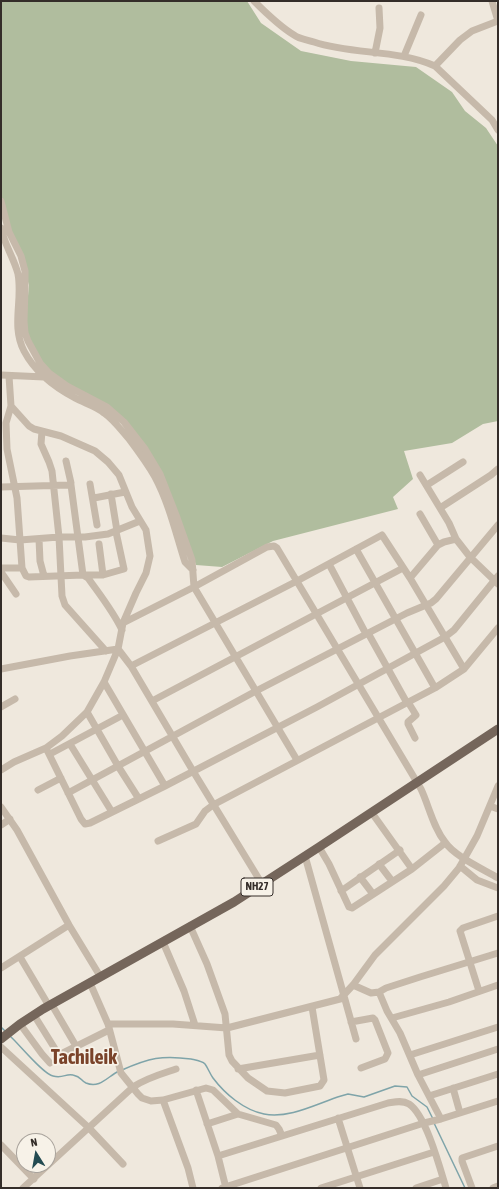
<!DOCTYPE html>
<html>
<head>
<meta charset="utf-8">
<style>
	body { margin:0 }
	#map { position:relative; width:499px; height:1189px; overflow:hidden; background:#efe8dd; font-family:"Asap Condensed",sans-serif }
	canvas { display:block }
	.frame { position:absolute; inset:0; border:2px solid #342d29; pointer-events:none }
	.north { position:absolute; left:16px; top:1133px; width:40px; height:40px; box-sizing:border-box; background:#f7f2e8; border:1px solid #a9a39c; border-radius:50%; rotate:349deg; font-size:11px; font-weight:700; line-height:16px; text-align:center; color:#342d29 }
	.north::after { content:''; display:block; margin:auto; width:14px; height:18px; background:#234b51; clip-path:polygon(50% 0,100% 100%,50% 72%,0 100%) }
</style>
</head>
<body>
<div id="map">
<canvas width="499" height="1189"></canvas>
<div class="frame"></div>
<div class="north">N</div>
</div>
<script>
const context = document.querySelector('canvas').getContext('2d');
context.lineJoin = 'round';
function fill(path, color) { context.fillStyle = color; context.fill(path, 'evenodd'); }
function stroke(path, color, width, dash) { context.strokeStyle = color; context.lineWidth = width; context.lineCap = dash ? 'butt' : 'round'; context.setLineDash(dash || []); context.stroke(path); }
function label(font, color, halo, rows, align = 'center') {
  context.font = font + ' "Asap Condensed",sans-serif'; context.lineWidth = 3.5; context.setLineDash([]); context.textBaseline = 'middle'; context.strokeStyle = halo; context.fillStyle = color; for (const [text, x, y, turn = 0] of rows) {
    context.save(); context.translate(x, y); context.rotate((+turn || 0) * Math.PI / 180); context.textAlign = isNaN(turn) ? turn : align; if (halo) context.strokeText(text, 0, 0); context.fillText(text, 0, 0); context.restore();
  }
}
const green = new Path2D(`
	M1,1H247L261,23L301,51L351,61L416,67L452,92L465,111L486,128L498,146V421L483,424L452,443L404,451L413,479L393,497L398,509L273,541L222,567L196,565L182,526L123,421L44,368L25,328L29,285L1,198Z`);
const stream = new Path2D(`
	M1,1027L6,1032
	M10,1036C19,1044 43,1074 53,1076C63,1079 66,1073 73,1075C82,1077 80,1080 86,1083C100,1089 108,1076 119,1071
	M122,1070C149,1058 162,1055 191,1059C195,1060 202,1061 205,1064C208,1068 210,1074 213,1078C225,1094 244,1110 264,1114C290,1119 318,1103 341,1096L348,1094L364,1097L395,1086L407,1087L412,1096L427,1107L433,1119
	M434,1123L465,1188`);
const minor = new Path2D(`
	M254,1C266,13 279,26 294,35C299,39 308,40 314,42C353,55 397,49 435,66L492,120L498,130
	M492,1L498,21
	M375,53L380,28L379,8
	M404,56L421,15
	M435,66L460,40L472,31L498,21
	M1,201L9,232L21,256L25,271V288L24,321L25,333L28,341L40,363L49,373L67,386L107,407L124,422L145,449L160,474L176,515L192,560L194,587L297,760
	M1,228C4,244 14,258 18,274C23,300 11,326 24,351C35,372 54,387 75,398C84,403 96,406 104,413C114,420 121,430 129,439C138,451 147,463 155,477C169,503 176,534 185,562L193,570
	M1,375L44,377L46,375
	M9,376L11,406L6,423L7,449L17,498L22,568
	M11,406L29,426L34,429L61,436L95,451L108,462L119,475L132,507L146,530L150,556L146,573L136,593L123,623
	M420,475L449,523L456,539L470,557L498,584
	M90,484L97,525
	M71,485L83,575H103L124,569L116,532
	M427,485L463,462
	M1,487L69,485L71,483L66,461
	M111,494L117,531
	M94,498L125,492
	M440,508L491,475L498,469
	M420,514L438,545
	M1,538L20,540L59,537L52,471L49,462L41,444L42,431
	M39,539L40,561L44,576
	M99,544L103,575
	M356,549L435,688
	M329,564L366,634
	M1,568H22L26,576L29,577L83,575L88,578C100,595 113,611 122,630
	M1,572L16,594
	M410,578L438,545L444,542L456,539
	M368,633L407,703
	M118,649L131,666L193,771L262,884
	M106,651L65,605L62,596L59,537H85L108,534L140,521
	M131,666L297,581L382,535L410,578L464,669
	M1,669L70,656L118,649
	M104,682L165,786
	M152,701L403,568
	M408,702L416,715L408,722V724L415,738
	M1,707L15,699
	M87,712L118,766L139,799
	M70,744L112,812
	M46,748L81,819L85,824L90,823L165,786L317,707L445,637L454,630L498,576
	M50,754L123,715
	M1,770L14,762L46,748L62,736L87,712L104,682L118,649L123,623L194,587L267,547L274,546L277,548L421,789C429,806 433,827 445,842C454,856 483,869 498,878
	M38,790L61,778
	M68,793L256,691L407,613L431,603L436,599L498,525
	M490,806L498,809
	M1,807L17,830L69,925L100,976
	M372,813L412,869
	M1,825L10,819
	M158,841L196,824L205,811L213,805L435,688L464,669L498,628
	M319,847L329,864L349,907L352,908L412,869L445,843
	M305,856L356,1039
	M379,864L392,881
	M460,866L477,880L498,888
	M360,877L373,894
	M341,891L400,850
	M190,926L207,964L225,1014L229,1055L232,1061L248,1078L267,1091L285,1093L320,1086L324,1080L312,1007
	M163,942L184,991L195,1025
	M20,957L49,1006
	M1,968L69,925
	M90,983L108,1024L121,1073L138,1094L142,1098L151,1101L163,1100L188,1168L193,1188
	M353,985L371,993L379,992L386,988L420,977L498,953
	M479,991L460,931L463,928L498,916
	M379,992L387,1011L400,1033L418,1075L441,1119
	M52,1005L76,1046
	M34,1015L57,1052L61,1054L109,1030
	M392,1018L449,1002L498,985
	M351,1022L373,1018L375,1020L388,1053L385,1059L361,1068
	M20,1024L42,1054L50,1063
	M108,1024H173L227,1028L340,999L353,985L375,955L444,886L459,868L477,836L498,786
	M1,1047L89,1128L123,1164
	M410,1055L498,1027
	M238,1069L320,1055
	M418,1075L498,1049
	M453,1088L460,1113
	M196,1090L218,1156L226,1188
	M429,1096L498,1074
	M163,1100L206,1088L213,1090L238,1114L276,1125L279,1129L282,1136
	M338,1118L360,1188
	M207,1124L238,1114
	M1,1145L34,1179
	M218,1156L388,1103C395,1102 402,1100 409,1104C426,1115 440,1168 446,1188
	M23,1188L133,1087C146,1078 161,1074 176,1069
	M222,1188L424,1123L441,1119L498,1101
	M321,1188L434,1152
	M416,1188L443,1179
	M472,1188L462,1161V1158L498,1146
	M493,1188L498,1186`);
const major = new Path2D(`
	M1,1039L20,1024L43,1009L234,902L319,847L498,729`);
const shields = [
	[257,887,32]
];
const shieldNames = [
	["NH27",257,887]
];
const townNames = [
	["Tachileik",84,1058]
];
fill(green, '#b0bd9e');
stroke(stream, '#7fa4a9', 1.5);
stroke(minor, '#c6b9aa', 7);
stroke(major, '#75665b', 9);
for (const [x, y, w] of shields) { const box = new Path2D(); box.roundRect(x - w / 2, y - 9, w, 18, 3); context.fillStyle = '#f7f2e8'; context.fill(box); stroke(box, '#342d29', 1); }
label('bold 11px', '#342d29', null, shieldNames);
label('bold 20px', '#7a432a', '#f7f2e8', townNames);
</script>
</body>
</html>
